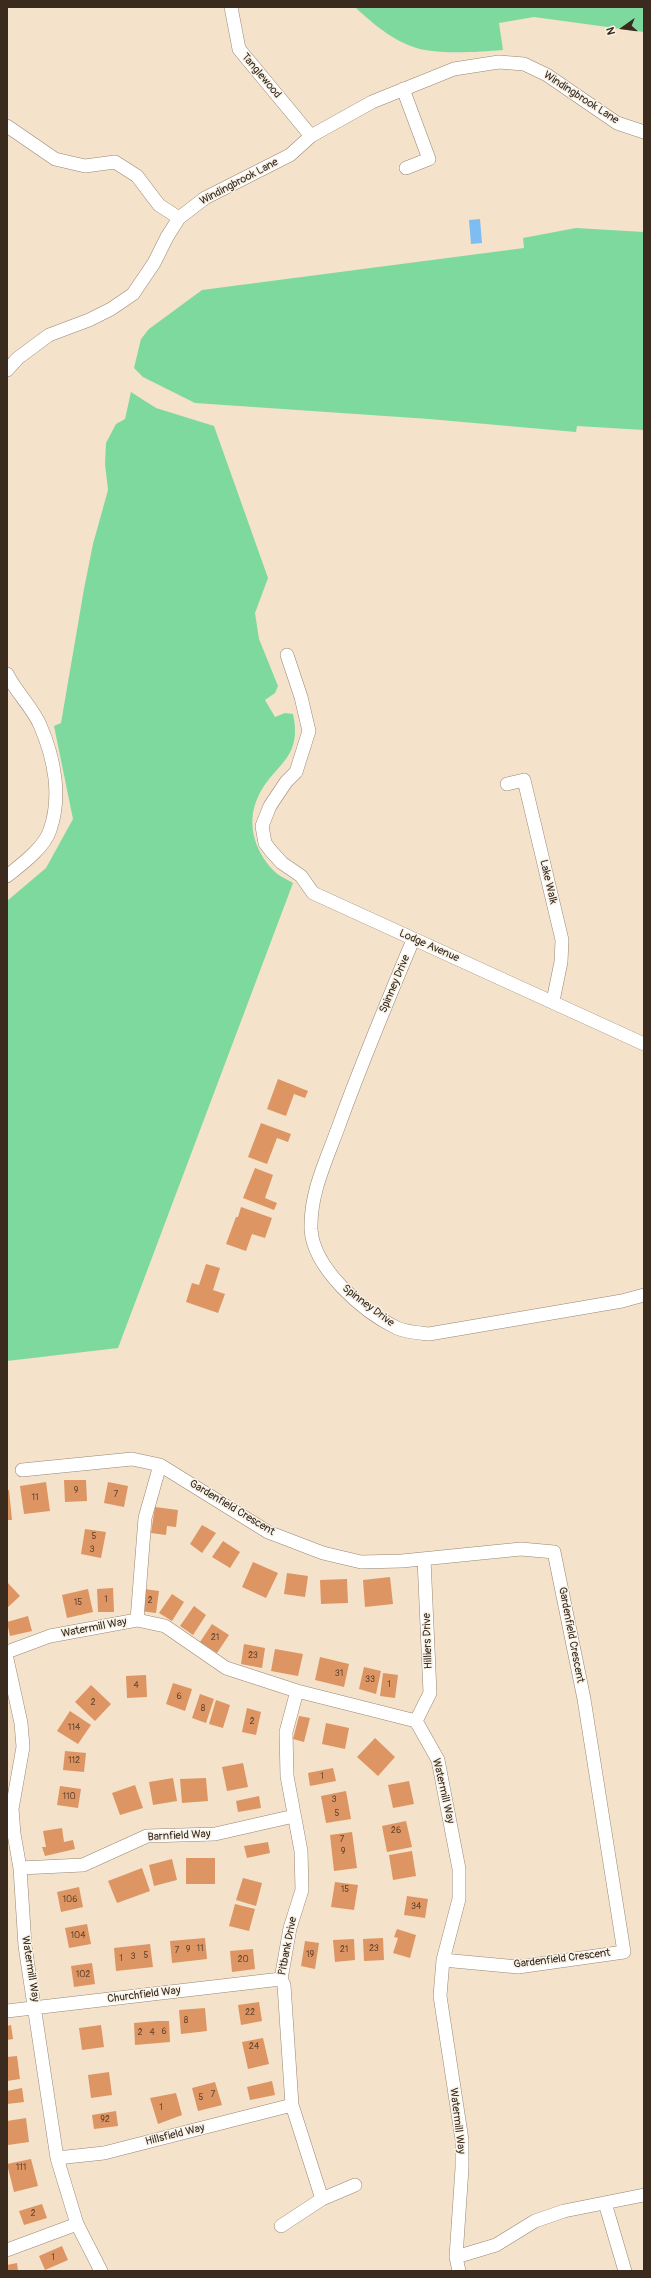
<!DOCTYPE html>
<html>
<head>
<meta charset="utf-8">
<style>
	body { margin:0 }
	#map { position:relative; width:651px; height:2278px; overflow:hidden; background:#f4e2ca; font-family:Pangolin,sans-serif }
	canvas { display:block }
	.frame { position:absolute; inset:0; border:8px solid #3b2a1e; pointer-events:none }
	.north { position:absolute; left:603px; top:8px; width:40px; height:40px; -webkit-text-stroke:3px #f7f3e8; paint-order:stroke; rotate:256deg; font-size:11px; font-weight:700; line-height:16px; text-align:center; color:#3b2a1e }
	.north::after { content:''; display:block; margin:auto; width:14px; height:18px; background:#3b2a1e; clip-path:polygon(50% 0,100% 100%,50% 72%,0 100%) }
</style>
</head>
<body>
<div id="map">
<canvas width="651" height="2278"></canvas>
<div class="frame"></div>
<div class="north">N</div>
</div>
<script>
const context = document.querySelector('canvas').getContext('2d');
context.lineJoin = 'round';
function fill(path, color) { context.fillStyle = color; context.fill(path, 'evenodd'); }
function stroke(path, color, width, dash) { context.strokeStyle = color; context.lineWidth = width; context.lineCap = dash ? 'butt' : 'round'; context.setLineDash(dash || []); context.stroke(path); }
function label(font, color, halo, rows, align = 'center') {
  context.font = font + ' Pangolin,sans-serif'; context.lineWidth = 3; context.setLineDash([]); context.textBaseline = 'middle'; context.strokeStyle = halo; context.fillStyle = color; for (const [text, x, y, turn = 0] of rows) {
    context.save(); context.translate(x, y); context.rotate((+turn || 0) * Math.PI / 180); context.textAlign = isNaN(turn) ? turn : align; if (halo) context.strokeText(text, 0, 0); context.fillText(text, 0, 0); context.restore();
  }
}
const green = new Path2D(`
	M355,7H644V32L534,17L499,23L503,50C480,52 447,54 425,50C398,45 374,25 355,7Z
	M576,228L644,232V430L577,426L576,432L429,419L195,403L143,377L134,368L141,339L149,329L202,290L524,248L523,238Z
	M131,392L156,408L214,426L268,578L255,613L259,639L278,686L275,693L265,700L275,717L285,713L293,714C303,760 274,763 258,797C246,822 254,850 273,870C278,876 287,879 293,883L118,1348L7,1361V901L46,868L73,819L54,726L61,723L84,589L93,544L108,490L105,464L106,443L116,424L125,419Z`);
const water = new Path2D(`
	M480,219L482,243L471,244L469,220Z`);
const building = new Path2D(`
	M278,1079L308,1091L305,1098L294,1094L286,1116L267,1109Z
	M261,1123L291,1134L288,1142L277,1138L267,1164L248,1157Z
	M255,1168L273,1175L265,1198L277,1203L274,1210L243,1198Z
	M241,1207L272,1218L265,1238L252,1234L246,1251L226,1244L236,1217H238Z
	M206,1264L220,1268L213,1290L225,1294L218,1313L186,1302L192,1283L199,1285Z
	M64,1480H86L87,1501L65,1502Z
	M46,1482L50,1511L24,1514L20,1486Z
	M108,1482L128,1486L124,1507L104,1503Z
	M7,1490H9L12,1520H7Z
	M155,1507L178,1510L176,1527L167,1526L166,1535L151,1533Z
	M202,1525L216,1533L202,1553L190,1544Z
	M85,1529L106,1532L101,1558L81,1554Z
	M223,1541L240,1552L230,1568L212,1557Z
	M253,1562L278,1573L266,1598L242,1587Z
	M287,1573L308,1576L305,1597L284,1594Z
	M390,1577L393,1604L365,1607L363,1580Z
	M347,1579L348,1603L321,1604L320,1580Z
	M7,1582L20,1596L7,1608Z
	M113,1588L114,1612H98L97,1589Z
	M88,1589L93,1612L67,1618L62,1595Z
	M144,1589L159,1591L156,1613L141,1611Z
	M172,1594L184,1602L172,1621L159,1613Z
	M194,1606L206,1615L193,1635L180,1626Z
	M28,1616L32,1631L10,1636L7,1622Z
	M212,1624L229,1635L217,1653L200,1642Z
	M244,1644L265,1648L262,1668L241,1664Z
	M275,1649L303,1654L298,1676L271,1671Z
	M320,1657L349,1664L344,1687L315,1680Z
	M364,1667L381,1671L376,1694L359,1689Z
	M383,1673L398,1675L395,1698L380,1696Z
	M146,1675L147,1697L127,1698L126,1676Z
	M173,1683L192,1689L185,1711L166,1704Z
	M91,1685L111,1704L95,1721L75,1702Z
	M200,1694L214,1699L206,1723L192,1718Z
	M216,1700L230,1705L223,1728L209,1724Z
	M247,1708L261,1712L256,1735L242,1732Z
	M70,1711L91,1725L78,1744L57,1731Z
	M299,1716L310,1718L304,1742L293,1739Z
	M326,1723L349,1728L345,1749L322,1744Z
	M375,1738L395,1757L378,1776L357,1757Z
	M65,1751L86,1753L84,1772L63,1770Z
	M243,1763L248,1787L227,1791L222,1767Z
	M333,1768L336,1781L310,1786L308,1773Z
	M173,1778L177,1801L153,1805L149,1782Z
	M206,1778L208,1801L182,1803L180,1779Z
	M409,1781L414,1804L393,1808L388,1785Z
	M135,1785L143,1808L120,1815L112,1793Z
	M60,1786L81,1789L78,1808L57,1805Z
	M346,1791L351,1819L326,1823L321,1796Z
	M259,1796L261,1808L238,1812L236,1801Z
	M406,1821L412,1847L387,1852L382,1826Z
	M62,1828L64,1842L73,1840L75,1849L45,1856L42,1847H46L43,1831Z
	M352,1832L357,1868L334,1871L330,1835Z
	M268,1842L270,1853L247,1858L244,1846Z
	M412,1851L416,1876L393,1880L389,1855Z
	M186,1858H215V1884H186Z
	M172,1859L177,1880L154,1886L149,1865Z
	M142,1868L150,1891L117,1903L108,1881Z
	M243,1878L262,1883L256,1906L236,1900Z
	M335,1882L358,1885L354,1910L331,1907Z
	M79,1887L83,1907L61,1912L57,1892Z
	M407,1896L428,1899L425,1918L404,1915Z
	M235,1904L255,1909L249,1931L229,1926Z
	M87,1924L91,1944L69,1948L65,1928Z
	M397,1929L416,1935L410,1958L393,1953L398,1938L394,1937Z
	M205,1938L207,1959L172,1963L170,1941Z
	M383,1938L384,1960L364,1961L363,1939Z
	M354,1939L355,1960L335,1962L333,1940Z
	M305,1941L319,1943L315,1969L301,1966Z
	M150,1944L153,1967L116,1971L114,1948Z
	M253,1949L255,1969L232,1972L230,1951Z
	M92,1963L95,1984L74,1987L71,1966Z
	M259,2002L262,2021L241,2025L238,2005Z
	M205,2008L207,2031L181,2034L179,2010Z
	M157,2021H169L170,2042L135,2045L134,2023Z
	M11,2025L13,2039L7,2040V2026Z
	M101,2025L104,2047L82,2050L79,2028Z
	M263,2038L269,2064L248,2069L242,2042Z
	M17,2056L20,2079L7,2081V2057Z
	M109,2072L112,2095L91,2098L88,2075Z
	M272,2081L275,2095L250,2100L247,2087Z
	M215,2082L222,2105L198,2111L192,2088Z
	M22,2088L24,2102L7,2104V2091Z
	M176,2093L182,2115L158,2124L150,2098Z
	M116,2111L118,2126L94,2129L92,2115Z
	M26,2118L29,2142L8,2145L7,2121Z
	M31,2159L38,2186L14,2192L7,2164Z
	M42,2204L47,2218L24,2225L19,2211Z
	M62,2246L68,2260L45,2270L39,2256Z
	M17,2263L18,2271H7V2265Z`);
const minor = new Path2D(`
	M231,7L239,49L311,136
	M403,89L429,159L406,168
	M7,126L55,159L85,166L115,162L137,176L159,205L179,218
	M7,370L18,358L49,335L89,320L111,309L133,294L154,263L167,237L179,218L205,198L290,155L311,136L372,102L454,69L499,62L524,64L547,75L617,123L644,132
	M287,655L301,697L309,731L296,772L286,782L270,806L262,826L265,843L271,851L282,863L301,876L313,893L644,1044
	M7,674C16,692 32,707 40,725C54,757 62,796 50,830C44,848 22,864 7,876
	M507,784L524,780L562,940L561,962L553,1001
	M413,940C387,1002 361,1064 338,1128C326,1161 310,1193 311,1229C313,1268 363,1312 397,1328C406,1332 419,1333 429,1334L622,1301L644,1295
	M22,1470L132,1459L160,1465L268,1532L323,1553L361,1562L402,1561L521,1549L554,1552L584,1699L624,1952L518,1967L443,1960
	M137,1620L145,1518L160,1465
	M7,1652L50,1636L137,1620L165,1626L226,1668L297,1691L416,1721L438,1760L459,1869V1899L443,1960L440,1996L462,2140V2168L456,2257L459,2271
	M7,1659L21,1723L23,1747L12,1809L14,1834L20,1868L25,1946L57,2158L77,2224L101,2271
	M297,1691L286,1732L287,1776L301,1851L302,1890L290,1928L281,1979L284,1985L292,2105L322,2199
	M416,1721L430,1693L424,1559
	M20,1868L83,1865L147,1836L215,1834L294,1816
	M7,2011L281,1979
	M57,2158L104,2153L292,2105
	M605,2203L625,2271
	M281,2226L322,2199L355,2185
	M7,2250L77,2224
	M456,2257L496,2245L535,2221L564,2211L644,2195`);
const numberNames = [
	["9",76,1491],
	["7",116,1495],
	["11",35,1498],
	["5",94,1537],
	["3",92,1550],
	["1",106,1600],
	["2",150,1601],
	["15",78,1603],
	["21",215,1638],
	["23",253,1656],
	["31",339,1674],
	["33",370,1680],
	["1",389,1685],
	["4",136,1686],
	["6",179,1697],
	["2",93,1703],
	["8",203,1709],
	["2",252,1722],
	["114",74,1728],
	["112",74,1761],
	["1",322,1777],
	["110",69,1797],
	["3",334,1800],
	["5",337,1814],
	["26",396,1831],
	["7",342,1840],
	["9",343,1852],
	["15",345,1890],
	["106",70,1900],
	["34",416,1907],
	["104",78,1936],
	["11",200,1949],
	["23",374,1949],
	["9",188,1950],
	["21",344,1950],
	["7",177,1951],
	["19",310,1955],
	["5",146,1956],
	["3",133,1957],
	["1",121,1959],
	["20",243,1960],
	["102",83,1975],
	["22",250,2013],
	["8",186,2021],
	["6",164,2032],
	["2",140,2033],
	["4",152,2033],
	["24",254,2047],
	["7",213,2095],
	["5",201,2098],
	["1",161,2108],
	["92",105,2120],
	["111",21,2168],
	["2",33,2214],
	["1",53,2258]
];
const streetNames = [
	["Tanglewood",261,76,50],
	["Windingbrook Lane",581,98,33],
	["Windingbrook Lane",239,182,-28],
	["Lake Walk",548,882,77],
	["Lodge Avenue",429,946,24],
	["Spinney Drive",395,984,-67],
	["Spinney Drive",368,1306,37],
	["Gardenfield Crescent",232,1508,31],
	["Watermill Way",94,1628,-11],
	["Gardenfield Crescent",571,1635,79],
	["Hilliers Drive",428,1641,-92],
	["Watermill Way",443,1791,77],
	["Barnfield Way",179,1836,-3],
	["Pitbank Drive",288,1946,-79],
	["Gardenfield Crescent",562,1959,-7],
	["Watermill Way",30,1969,81],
	["Churchfield Way",144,1995,-7],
	["Watermill Way",457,2121,83],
	["Hillsfield Way",175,2135,-14]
];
fill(green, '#7ed99f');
fill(water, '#7dbdf1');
fill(building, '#dd9563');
stroke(minor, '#988674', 14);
stroke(minor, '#fff', 13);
label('9px', '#64452f', null, numberNames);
label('11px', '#3b2a1e', '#f7f3e8', streetNames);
</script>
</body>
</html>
